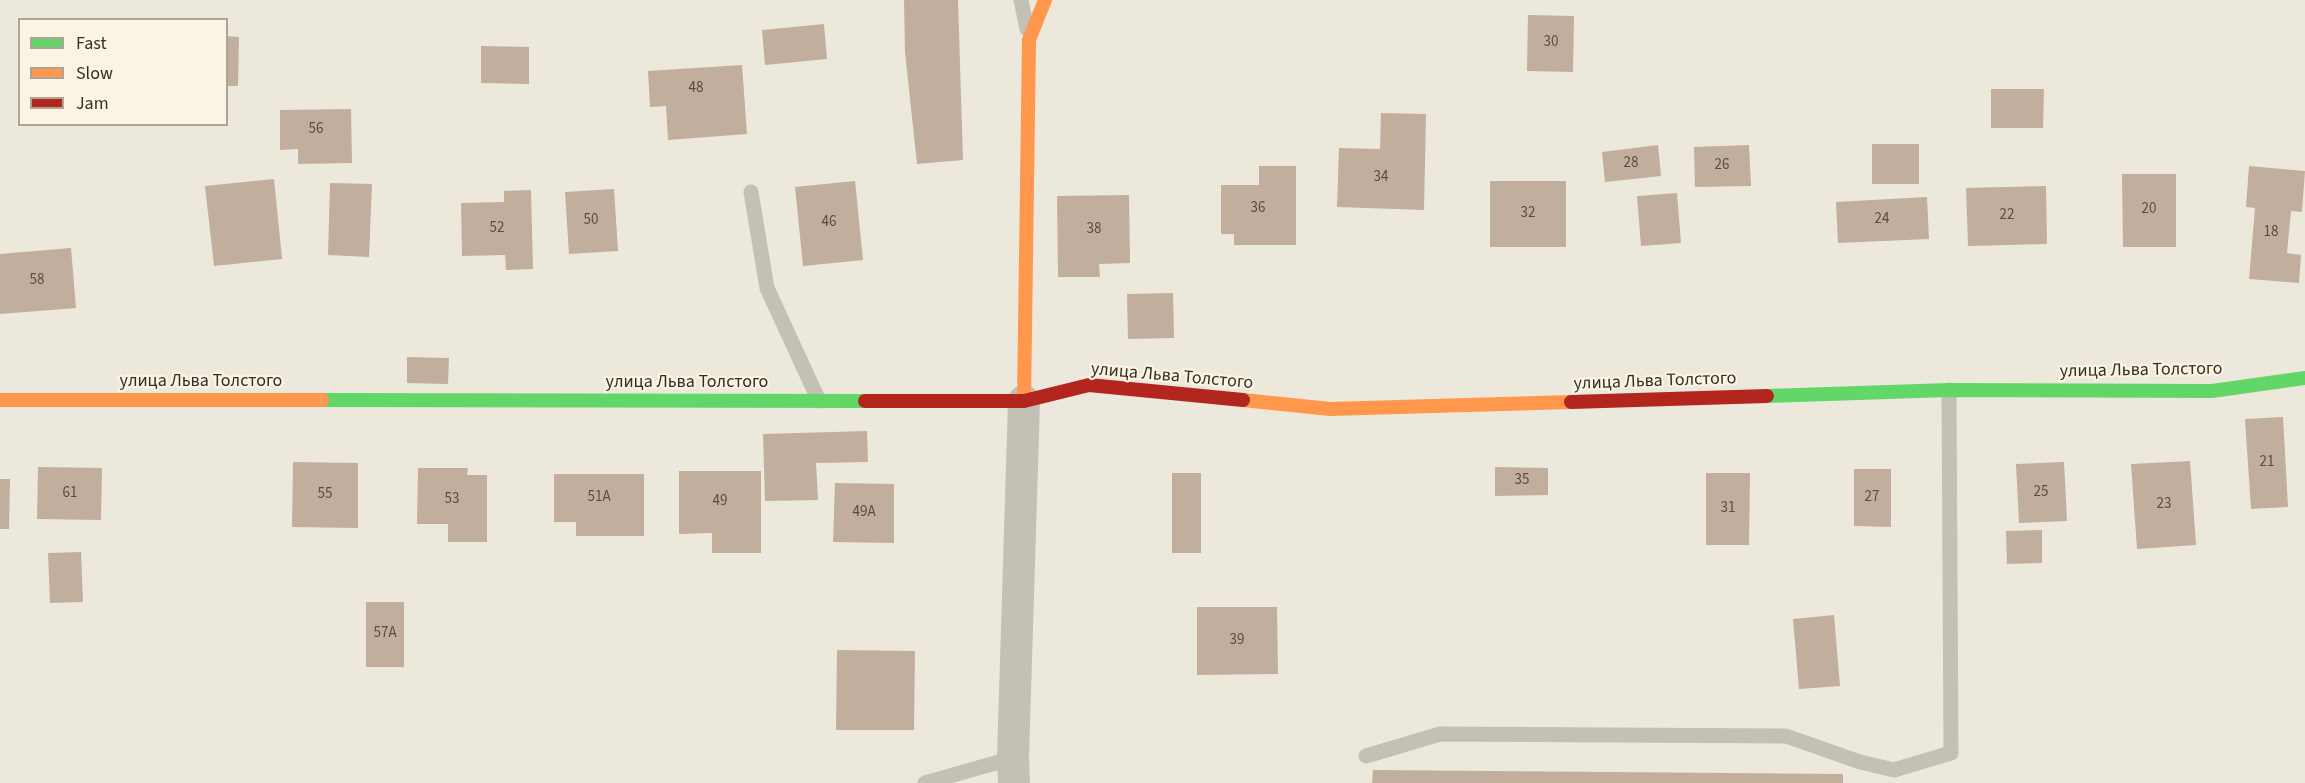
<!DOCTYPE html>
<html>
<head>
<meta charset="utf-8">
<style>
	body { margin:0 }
	#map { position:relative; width:2305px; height:783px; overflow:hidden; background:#ede8dc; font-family:"Source Sans 3",sans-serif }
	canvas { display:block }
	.legend { position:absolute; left:18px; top:18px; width:210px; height:108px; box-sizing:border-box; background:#fbf4e3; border:2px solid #aca497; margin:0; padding:8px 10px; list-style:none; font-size:18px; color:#362d25 }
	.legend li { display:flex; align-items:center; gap:12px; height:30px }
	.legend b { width:30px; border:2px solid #aca497 }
</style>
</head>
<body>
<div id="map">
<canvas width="2305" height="783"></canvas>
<ul class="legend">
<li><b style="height:8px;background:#63d668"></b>Fast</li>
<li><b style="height:8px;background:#ff974d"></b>Slow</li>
<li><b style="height:8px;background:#b3261e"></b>Jam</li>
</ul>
</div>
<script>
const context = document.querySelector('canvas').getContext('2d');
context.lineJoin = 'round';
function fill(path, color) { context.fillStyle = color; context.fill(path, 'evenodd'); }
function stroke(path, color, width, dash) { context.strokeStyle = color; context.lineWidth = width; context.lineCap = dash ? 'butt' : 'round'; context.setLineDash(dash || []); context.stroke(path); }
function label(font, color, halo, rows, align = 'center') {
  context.font = font + ' "Source Sans 3",sans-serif'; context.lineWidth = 4.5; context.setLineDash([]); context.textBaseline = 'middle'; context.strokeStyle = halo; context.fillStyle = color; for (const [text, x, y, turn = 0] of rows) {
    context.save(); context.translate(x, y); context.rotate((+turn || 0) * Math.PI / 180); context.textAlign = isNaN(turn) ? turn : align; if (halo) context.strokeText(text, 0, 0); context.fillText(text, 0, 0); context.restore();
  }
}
const building = new Path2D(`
	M904,0H958L963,160L917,164L905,52Z
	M1528,15L1574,16L1573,72L1527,71Z
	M824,24L827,59L765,65L762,30Z
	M226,36L239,37L238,86H226Z
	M481,46L529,47V84L481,83Z
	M742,65L747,134L668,140L666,106L650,107L648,71Z
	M1991,89H2044L2043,128H1991Z
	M351,109L352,163L298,164V149L280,150V110Z
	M1381,113L1426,114L1424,210L1337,207L1339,148L1380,149Z
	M1872,144H1919V184H1872Z
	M1658,145L1661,176L1605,182L1602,152Z
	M1749,145L1751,186L1695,187L1694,147Z
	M1259,166H1296V245H1234V234H1221V185H1259Z
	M2249,166L2305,171L2302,212L2291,211L2287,253L2301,255L2299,283L2249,279L2255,208L2246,207Z
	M2122,174H2176V247H2123Z
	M274,179L282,259L214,266L205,186Z
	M855,181L863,260L803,266L795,187Z
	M1490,181H1566V247H1490Z
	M330,183L372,184L369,257L328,255Z
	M2046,186L2047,244L1968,246L1966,188Z
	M614,189L618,251L569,254L565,192Z
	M531,190L533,269L506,270L505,255L462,256L461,203L504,202V191Z
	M1677,193L1681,243L1641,246L1637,196Z
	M1129,195L1130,263L1099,264L1100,277H1058L1057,196Z
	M1927,197L1929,239L1838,243L1836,202Z
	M71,248L76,308L0,314V254Z
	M1173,293L1174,338L1128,339L1127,294Z
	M407,357L449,358L448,384L407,383Z
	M2283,417L2288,507L2251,509L2245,419Z
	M867,431L868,462L816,463L818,500L765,501L763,434Z
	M2190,461L2196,545L2137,549L2131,464Z
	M293,462L358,463V528L292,527Z
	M2064,462L2067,521L2019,523L2016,464Z
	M38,467L102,468L101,520L37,519Z
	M1495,467L1548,468V495L1495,496Z
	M418,468H468L467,475H487V542H448V524H417Z
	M1854,469H1891V527L1854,526Z
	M679,471H761V553H712V533L679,534Z
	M1172,473H1201V553H1172Z
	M1706,473H1750L1749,545H1706Z
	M554,474H644V536H576V522H554Z
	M0,479H10L9,529H0Z
	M835,483L894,484V543L833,542Z
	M2042,530V563L2007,564L2006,531Z
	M81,552L83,602L50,603L48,553Z
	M366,602H404V667H366Z
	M1197,607H1277L1278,674L1197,675Z
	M1834,615L1840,686L1799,689L1793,619Z
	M837,650L915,651L914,730H836Z
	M1373,770L1843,774V783H1372Z`);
const lane = new Path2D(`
	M1021,0L1027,29
	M751,192L767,288L819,401
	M1366,756L1440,734L1786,736L1860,762L1894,770L1951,753L1949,390
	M925,783L1013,758`);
const street = new Path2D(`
	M1014,783L1013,758L1024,401`);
const fast = new Path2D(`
	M1767,396L1949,390L2212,391L2305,378
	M322,400L865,401`);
const slow = new Path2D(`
	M0,400H322
	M1243,400L1330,409L1571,402
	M1024,401L1029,40L1045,0`);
const jam = new Path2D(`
	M865,401H1024L1089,385L1243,400
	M1571,402L1767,396`);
const numberNames = [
	["30",1551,43],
	["48",696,89],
	["56",316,130],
	["28",1631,164],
	["26",1722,166],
	["34",1381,178],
	["36",1258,209],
	["20",2149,210],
	["32",1528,214],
	["22",2007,216],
	["24",1882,220],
	["50",591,221],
	["46",829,223],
	["52",497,229],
	["38",1094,230],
	["18",2271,233],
	["58",37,281],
	["21",2267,463],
	["35",1522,481],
	["25",2041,493],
	["61",70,494],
	["55",325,495],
	["51А",599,498],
	["27",1872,498],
	["53",452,500],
	["49",720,502],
	["23",2164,505],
	["31",1728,509],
	["49А",864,513],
	["57А",385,634],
	["39",1237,641]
];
const streetNames = [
	["улица Льва Толстого",2141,371,-1],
	["улица Льва Толстого",1172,377,5],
	["улица Льва Толстого",201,382],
	["улица Льва Толстого",1655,382,-2],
	["улица Льва Толстого",687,383]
];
fill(building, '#c2ae9c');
stroke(lane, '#c5c0b6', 15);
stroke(street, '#c5c0b6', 32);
stroke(fast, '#63d668', 14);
stroke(slow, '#ff974d', 14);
stroke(jam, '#b3261e', 14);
label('15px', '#594d43', null, numberNames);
label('18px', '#362d25', '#fbf4e3', streetNames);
</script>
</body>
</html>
